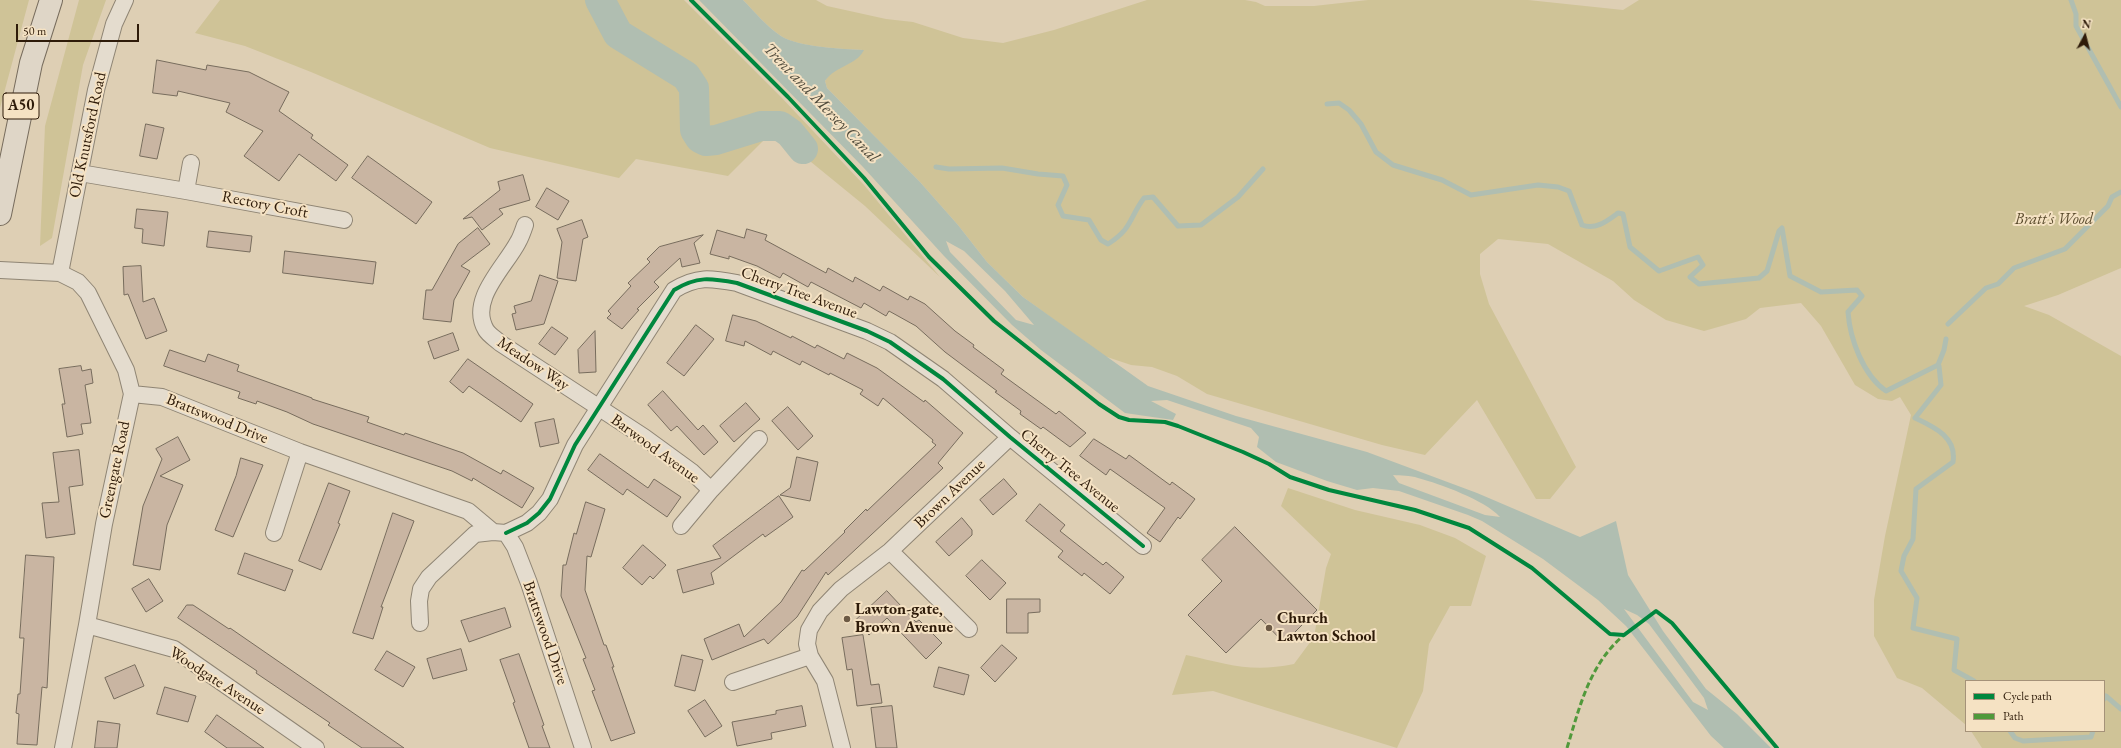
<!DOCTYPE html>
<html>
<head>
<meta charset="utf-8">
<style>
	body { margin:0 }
	#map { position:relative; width:2121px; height:748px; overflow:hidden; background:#decfb4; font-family:"EB Garamond",serif }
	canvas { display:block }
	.legend { position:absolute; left:1965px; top:680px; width:140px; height:52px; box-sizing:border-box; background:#f5e2c3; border:1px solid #a59279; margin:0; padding:5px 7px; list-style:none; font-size:12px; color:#2e1b09 }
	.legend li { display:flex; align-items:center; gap:8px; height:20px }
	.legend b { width:20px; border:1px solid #a59279 }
	.north { position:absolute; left:2065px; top:16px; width:40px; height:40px; -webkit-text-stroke:3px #f5e2c3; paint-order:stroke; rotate:7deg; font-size:11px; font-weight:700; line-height:16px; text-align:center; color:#2e1b09 }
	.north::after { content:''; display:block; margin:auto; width:14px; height:18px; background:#2e1b09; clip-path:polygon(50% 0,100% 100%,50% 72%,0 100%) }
	.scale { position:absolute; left:16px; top:24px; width:123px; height:18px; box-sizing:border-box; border:2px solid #2e1b09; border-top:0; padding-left:5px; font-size:12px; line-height:14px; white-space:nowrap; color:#2e1b09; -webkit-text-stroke:3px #f5e2c3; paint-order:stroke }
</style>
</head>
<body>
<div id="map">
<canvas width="2121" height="748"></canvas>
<ul class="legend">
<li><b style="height:5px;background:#00873e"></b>Cycle path</li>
<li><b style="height:5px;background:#50993b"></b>Path</li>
</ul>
<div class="north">N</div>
<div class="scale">50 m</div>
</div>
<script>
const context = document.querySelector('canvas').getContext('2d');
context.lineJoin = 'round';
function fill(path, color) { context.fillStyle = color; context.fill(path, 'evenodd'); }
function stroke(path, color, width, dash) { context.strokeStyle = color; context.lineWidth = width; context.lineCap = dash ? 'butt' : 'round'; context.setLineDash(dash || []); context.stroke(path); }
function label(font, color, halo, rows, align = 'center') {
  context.font = font + ' "EB Garamond",serif'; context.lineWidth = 4; context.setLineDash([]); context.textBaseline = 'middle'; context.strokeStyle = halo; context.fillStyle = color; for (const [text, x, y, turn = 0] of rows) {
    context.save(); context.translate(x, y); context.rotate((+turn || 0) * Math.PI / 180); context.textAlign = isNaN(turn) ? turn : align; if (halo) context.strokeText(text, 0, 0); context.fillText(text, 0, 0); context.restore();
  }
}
const green = new Path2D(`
	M0,0H29L0,108Z
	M79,0H106L83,65L52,238L40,246L45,126Z
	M220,0H684L781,97L864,185L940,277L865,206L773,131L728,176L636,159L619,178L490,148L311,72L245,46L195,33Z
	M743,0H816L827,6L886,19L913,22L963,38L1003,43L1054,30L1147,0H1245L1256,2L1265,6H1314L1368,0H1528L1623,10L1639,0H2121V268L2058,295L2024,306L2049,315L2121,356V748H1982L1971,731H2104V681H1966V725L1922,688L1897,678L1874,636V600L1885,536L1911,415L1900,397L1892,401L1878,399L1855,385L1821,326L1801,303L1760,308L1746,319L1704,331L1666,320L1634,300L1613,281L1548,244L1498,239L1480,254V274L1489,304L1576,467L1550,499H1536L1477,400L1425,455L1382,445L1207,394L1177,376L1152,367L1131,365L1104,356L1023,297L987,262L958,225L920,182L827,88L825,81C827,78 830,73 833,71C844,64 857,62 863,50C843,49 797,47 781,36C767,27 755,12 743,0Z
	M1288,488L1355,510L1420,525L1455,538L1486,556L1471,606H1450L1429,644L1423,691L1397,748L1213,691L1172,695L1186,655C1228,664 1250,673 1294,664L1314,637L1326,568L1331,554L1281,506Z`);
const water = new Path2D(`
	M699,0H743C755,12 767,27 781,36C798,47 843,49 864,50C856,66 836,65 825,81L827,88L920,182L958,225L987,262L1023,297L1148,386L1236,416L1367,452L1477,493L1580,537L1616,521L1628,575L1663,631L1706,689L1737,714L1771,748H1724L1711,736L1626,626L1598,600L1543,559L1482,521L1468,515L1399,491L1373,488L1357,490L1327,481L1276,462L1257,447L1259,437L1251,428L1167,400L1151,401L1176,414L1173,420L1125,413L1041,350L1012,325L944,256L863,167ZM946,241L964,251L1005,291L1034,325L1016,320L950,252ZM1393,475C1401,476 1410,475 1418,478C1440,484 1485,500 1500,517L1485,515L1407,486L1399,483ZM1624,609L1637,615L1649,624L1704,698L1708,710L1693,702Z`);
const stream = new Path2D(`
	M2071,0L2076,14V26L2121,107
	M1327,104L1339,103L1349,110L1361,124L1376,152L1393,165L1442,180L1471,195L1538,185L1558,187L1569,191L1582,225C1596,230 1607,221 1618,213L1623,214L1630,247L1659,271L1698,257L1703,265L1690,277L1699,284L1759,278L1767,271L1779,231L1782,228L1790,276L1821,292L1857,290L1862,296L1848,312C1850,339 1863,375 1886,391L1938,365L1939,366L1941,385L1915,418C1934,427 1957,437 1953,462L1916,489L1913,539L1904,556L1901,571L1917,598L1913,628L1957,639L1954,670L1974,681
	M936,167L949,169L1002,168L1038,174L1063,176L1067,185L1058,205L1063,216L1089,220L1101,240L1108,244C1133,228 1129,218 1144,198L1153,197L1178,226L1201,225L1238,197L1263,169
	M1948,324L1986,288L1998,284L2014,268L2065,249L2108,206L2112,197L2121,192
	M1938,365L1944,350L1946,339
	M2104,699L2106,696L2121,709
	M2010,731L2015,738L2023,741L2091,737L2093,731`);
const river = new Path2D(`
	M600,0L618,34L686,76L694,88L695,130L700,138L706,141L716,140L761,126H780L790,133L803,149`);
const building = new Path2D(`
	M157,60L206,70L207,65L249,72L289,92L279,111L313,135L311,138L348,165L336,181L299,154L279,181L244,156L263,131L226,112L230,103L178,91L177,96L153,93Z
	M146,124L164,128L157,159L140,156Z
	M368,156L432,202L416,224L352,178Z
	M523,175L530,200L499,209L503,214L482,230L472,217L463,219L500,190L498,182Z
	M547,188L569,201L558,220L536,207Z
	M137,209L168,212L164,246L142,243L143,229L135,228Z
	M582,220L588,237L583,239L576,281L557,278L562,242L557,229Z
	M478,228L490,244L461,266L470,271L454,300L451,322L423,319L426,290H432L458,244Z
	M747,229L767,235L765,240L826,273L828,268L853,282L855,277L880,291L883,286L908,300L910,296L925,304L955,331L974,345L973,347L1004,370L1001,374L1056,414L1059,411L1086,433L1070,447L1043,427L1041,429L1020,414L1021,411L995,392L997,391L945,352L916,326L889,311L886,316L864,303L861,308L811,282L808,287L783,273L780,278L757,266L729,256V259L710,254L717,230L744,238Z
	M209,231L252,236L250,252L207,247Z
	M703,235L694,243L700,263L682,267L680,258L654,282L659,287L637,309L639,310L622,329L607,318L611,314L608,311L631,286L628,283L650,262L647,259L659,247Z
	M285,251L376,262L373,284L283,273Z
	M141,266L143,302L154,298L167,331L146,339L128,294L124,295L123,267Z
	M540,275L558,281L544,324L516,330L512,314L516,313L514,306L531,301Z
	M733,315L756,321L791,338L792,336L815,348L817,345L844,359L847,353L877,368L924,402L925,400L963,433L938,463L943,468L828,575L826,572L797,617L768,644L764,639L712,660L704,639L739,624L744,637L781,602L802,570L804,571L845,532L844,531L866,509L867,511L936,445L932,442L933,440L883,398L878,406L860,394L863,390L830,373L829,375L802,361L800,365L773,351L771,355L745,341L744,346L726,341Z
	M696,325L714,339L684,376L667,363Z
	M552,327L568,338L555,355L539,344Z
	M595,331L596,372L579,373L578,350Z
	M453,333L459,350L434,359L428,342Z
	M170,350L205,362L208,354L239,365L237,371L312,398V399L369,417L367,422L404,435L405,433L463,453L501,474L503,470L534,488L522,508L473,478L472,481L452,471L313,424L287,412L257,401L256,404L238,398L240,392L164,366Z
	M468,359L533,404L521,422L469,386L463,393L450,382Z
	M81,366L82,371L91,369L93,383L85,385L91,423L81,424L83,434L67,437L62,404H65L59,369Z
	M663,391L698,430L703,425L718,442L704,455L677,426L671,431L648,405Z
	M746,403L760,419L734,442L720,426Z
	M788,407L813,436L798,450L772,421Z
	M554,419L559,443L540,447L535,423Z
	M178,437L190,460L160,476L183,485L167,525L160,570L133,565L143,506L162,459L156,449Z
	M1094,439L1126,459L1129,455L1170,485L1172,482L1195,499L1180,519L1178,517L1160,542L1147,533L1165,508L1110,469L1106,475L1080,456Z
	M79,450L83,485L69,487L75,534L46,538L42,503L59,502L53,453Z
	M600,454L648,488L654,479L681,497L667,517L627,489L623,495L588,470Z
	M797,457L818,462L810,501L780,495L790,488Z
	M241,458L263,465L233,537L215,530L236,476Z
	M1004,479L1017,494L993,515L980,500Z
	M329,483L350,491L338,523L340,524L321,570L299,561Z
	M779,496L793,517L765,537L763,534L711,573L714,584L683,593L677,570L721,558L713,546Z
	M586,502L605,509L591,557L587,556L585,590L604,645H606L614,667H612L635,733L611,741L592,691L595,690L583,659L586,658L561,596L563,565H566L574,533L576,534Z
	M1040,504L1065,525L1060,531L1103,565L1106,562L1124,577L1110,594L1084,573L1082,576L1058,557L1063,551L1026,521Z
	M393,513L414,521L381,607H383L373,639L353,633Z
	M962,518L972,530V535L949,556L936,542Z
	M1235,527L1317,610L1284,643L1261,619L1226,653L1188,615L1222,581L1202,560Z
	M643,545L666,565L653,579L650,576L642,585L623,568Z
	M245,553L293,570L285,591L238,574Z
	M26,555L54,557L47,688L42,687L37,745L17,744L19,714L16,713L18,694H20L24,638H20Z
	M982,560L1006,583L990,600L966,576Z
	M149,579L163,601L146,612L132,589Z
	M887,591L916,622L919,620L942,643L926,659L887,618L869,635L855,621Z
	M1007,599H1040V612L1028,613V633H1007Z
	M187,605H193L229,629L230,628L404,748H362L328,725L330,723L256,673L257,671L178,618Z
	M505,608L511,627L469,642L461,621Z
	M863,635L871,685L879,684L882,703L857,706L852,669L847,670L842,638Z
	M1002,645L1017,658L995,682L981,668Z
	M461,649L467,670L433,679L427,659Z
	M387,651L415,667L403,687L375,670Z
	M519,654L544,725L542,726L550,748H529L513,703L515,702L500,660Z
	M682,655L703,660L695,691L675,686Z
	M135,665L144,686L114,699L105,678Z
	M939,667L969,675L964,695L934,687Z
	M165,687L196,696L188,722L157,714Z
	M705,700L722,726L705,737L688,711Z
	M802,706L806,726L771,733L772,739L737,746L732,722L776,714V711Z
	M892,706L897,748H876L871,708Z
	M217,715L264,748H227L205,732Z
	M98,721L120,724L117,748H95Z`);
const street = new Path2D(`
	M80,173L186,191L344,220
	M186,191L191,163
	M525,225C523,231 521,237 518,242C505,267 468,300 486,330C489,335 496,339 500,343L644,437L692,472L711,490
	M0,270L60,273L78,282L88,293L126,370L132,394L104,524L87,625L63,748
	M60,273L96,90L114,24L125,0
	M132,394L162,397L300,452L468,511L493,532L506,533
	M681,526L711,490L759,439
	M274,533L300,452
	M506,533L527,523L539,513L550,499L575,445L674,290C697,276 710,278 737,283L867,331L890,342L943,379L1010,437L1143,546
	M506,533L515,547L529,583L583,748
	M890,551L969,629
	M420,623L419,601L421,589L429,577L475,534L493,532
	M87,625L174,649L316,748
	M733,682L810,656
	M842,748L825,681L810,656L807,644L809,630L820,611L841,589L890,551L1010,437`);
const primary = new Path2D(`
	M0,214L31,63L51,0`);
const quiet = new Path2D(`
	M1567,748C1580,706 1589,665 1624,635`);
const cycleway = new Path2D(`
	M691,0L788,97L864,178L929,257L994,321L1099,404L1119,417L1129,420L1165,422L1178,426L1243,452L1269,464L1290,477L1329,490L1415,510L1469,528L1532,568L1610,634L1624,635L1656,611L1672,623L1777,748
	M506,533L527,523L539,513L550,499L575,445L674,290C697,276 710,278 737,283L867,331L890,342L943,379L1010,437L1143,546`);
const markers = [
	[847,619,4,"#6c5a45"],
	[1269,628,4,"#6c5a45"]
];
const shields = [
	[21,106,36]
];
const shieldNames = [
	["A50",21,106]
];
const streetNames = [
	["Old Knutsford Road",88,135,-78],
	["Rectory Croft",265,205,11],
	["Cherry Tree Avenue",799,293,20],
	["Meadow Way",533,364,34],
	["Brattswood Drive",217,419,22],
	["Barwood Avenue",655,449,36],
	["Greengate Road",115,470,-78],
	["Cherry Tree Avenue",1070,471,39],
	["Brown Avenue",950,494,-44],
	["Brattswood Drive",545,633,71],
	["Woodgate Avenue",217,681,33]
];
const parkNames = [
	["Bratt's Wood",2054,220]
];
const poiNames = [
	["Lawton-gate,",855,610],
	["Brown Avenue",855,628],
	["Church",1277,619],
	["Lawton School",1277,637]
];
const waterNames = [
	["Trent and Mersey Canal",821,103,46]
];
fill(green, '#cfc397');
fill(water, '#b0beb1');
stroke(stream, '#b0beb1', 5);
stroke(river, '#b0beb1', 30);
fill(building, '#c9b5a2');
stroke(building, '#776c5d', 1);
stroke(street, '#8f8574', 18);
stroke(primary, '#776c5d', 24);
stroke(street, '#e4dcce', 16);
stroke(primary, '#dfd6c7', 22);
stroke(quiet, '#50993b', 3, [6, 3]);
stroke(cycleway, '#00873e', 4);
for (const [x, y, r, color] of markers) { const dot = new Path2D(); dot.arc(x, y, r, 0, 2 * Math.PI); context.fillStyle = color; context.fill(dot); stroke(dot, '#f5e2c3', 1.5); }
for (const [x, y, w] of shields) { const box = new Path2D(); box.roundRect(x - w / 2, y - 13, w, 26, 3); context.fillStyle = '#f5e2c3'; context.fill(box); stroke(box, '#2e1b09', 1); }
label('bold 15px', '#2e1b09', null, shieldNames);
label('16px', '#2e1b09', '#f5e2c3', streetNames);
label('italic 16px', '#5a4b2d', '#f5e2c3', parkNames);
label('bold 16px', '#2e1b09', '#f5e2c3', poiNames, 'left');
label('italic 17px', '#4f4a3b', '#f5e2c3', waterNames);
</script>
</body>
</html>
